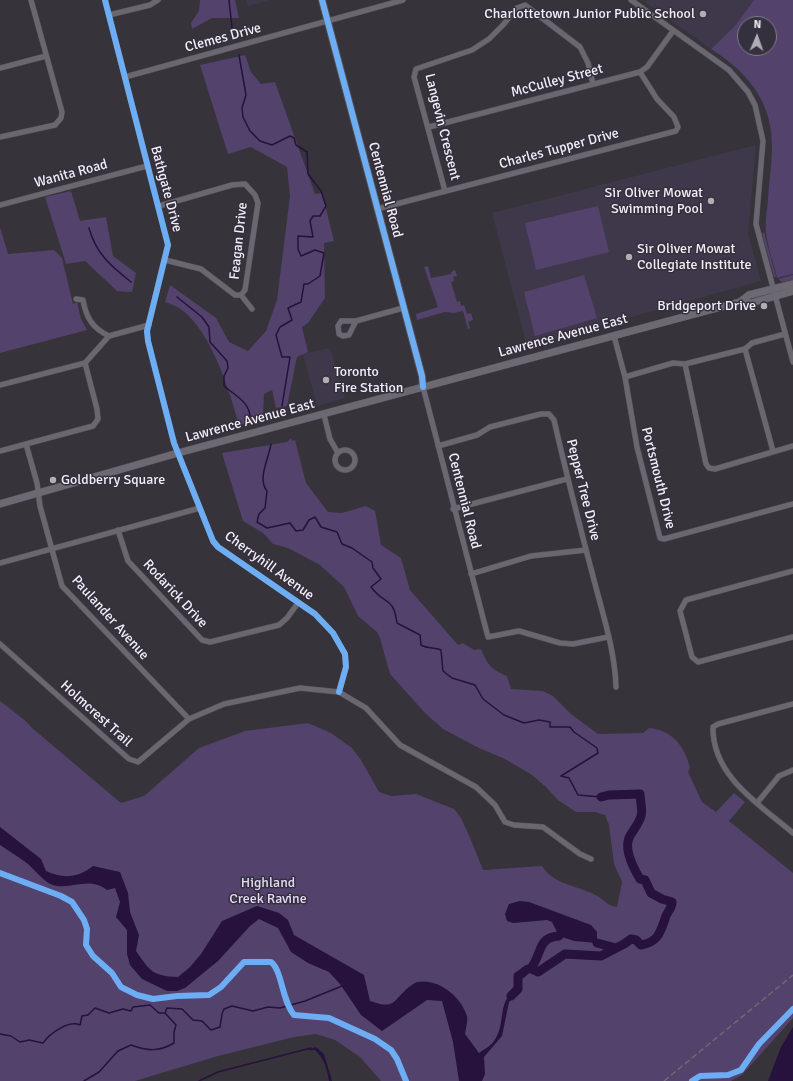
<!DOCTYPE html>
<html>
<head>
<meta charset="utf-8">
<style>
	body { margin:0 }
	#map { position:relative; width:793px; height:1081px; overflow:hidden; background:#36333a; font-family:Signika,sans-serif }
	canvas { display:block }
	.north { position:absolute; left:737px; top:16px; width:40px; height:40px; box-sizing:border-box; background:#35303d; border:1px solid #807c87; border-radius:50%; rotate:2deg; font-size:11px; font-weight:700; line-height:16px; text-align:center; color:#f1eef6 }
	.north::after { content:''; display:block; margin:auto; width:14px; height:18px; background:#b0adb4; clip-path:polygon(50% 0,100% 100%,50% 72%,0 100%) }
</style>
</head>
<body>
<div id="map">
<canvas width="793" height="1081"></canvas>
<div class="north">N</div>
</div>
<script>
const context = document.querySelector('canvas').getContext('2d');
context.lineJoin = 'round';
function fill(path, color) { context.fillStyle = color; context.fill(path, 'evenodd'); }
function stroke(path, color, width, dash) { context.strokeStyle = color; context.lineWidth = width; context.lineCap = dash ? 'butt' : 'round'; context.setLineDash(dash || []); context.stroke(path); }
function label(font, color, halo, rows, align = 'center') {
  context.font = font + ' Signika,sans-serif'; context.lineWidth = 3; context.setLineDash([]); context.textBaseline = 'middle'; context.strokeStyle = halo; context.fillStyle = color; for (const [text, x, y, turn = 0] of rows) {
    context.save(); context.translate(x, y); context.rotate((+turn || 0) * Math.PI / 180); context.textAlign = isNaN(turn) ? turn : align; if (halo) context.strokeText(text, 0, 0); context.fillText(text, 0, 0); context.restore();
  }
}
const built = new Path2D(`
	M246,0H269L248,6Z
	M647,0H754L734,27L711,49L645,2Z
	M756,145L748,233L761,281L527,346L492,213Z
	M330,348L345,398L317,406L303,354Z`);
const green = new Path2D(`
	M200,0H235L239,18H212L192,29L191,23L199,11Z
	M754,0H793V274L777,278C774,264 768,248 766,233C765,222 767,210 768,200C769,178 774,154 771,132C767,94 741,68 711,49L734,27ZM745,24H769V48H745Z
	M245,55L251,72L261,84L275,82L315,194L322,193L334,241L324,243L325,298L308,323L302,327L308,352L297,357L287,406L276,408L272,390L264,394L263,418L239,425C229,390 212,333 182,310C177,306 170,304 165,302L170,285L216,318L229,342L248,351L266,331L277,300L290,196L287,167L251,147L228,154L200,65Z
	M71,191L80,221L106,217L113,256L136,273L132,292L117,291L85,261L66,264L45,197Z
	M598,206L609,252L536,270L525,223Z
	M0,227L8,254L54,250L62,258L73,304L77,302L81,319L87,330L0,353Z
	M764,232L776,277H774L762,234Z
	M428,266L431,278L451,274V272L455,270L457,276L453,277L454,281L451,282L457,302L460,301L461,306L464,305L467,314L471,313L473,320L468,322L470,328L468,329L463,311L454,313L445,312L417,320L416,314L438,307L424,267Z
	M584,275L597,318L535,336L524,292Z
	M793,275V280L782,282L778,279Z
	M291,438L292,441L295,440L306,483L328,512L342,513L366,506L375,511L381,545L401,558L410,590L458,645L463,643L474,650L481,649C488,665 490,669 507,676L511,689L543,691L553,696L571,714L598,734L643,733L649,728C672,730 685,746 690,768L688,772L702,802L716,812L734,793L745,802L729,821L793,873V1018L742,1075L731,1081H381L360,1057L335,1040L316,1034L294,1037L218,1056L135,1081H0V701C11,710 24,718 32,728L121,803L144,796L199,748L245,731L308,723L331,733L352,748L361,760L379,792L391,796L416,794L454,809L461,818L471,840L483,870L542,866C554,886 580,885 599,897C607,902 606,905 617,907L622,882L614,864L609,825L605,815L595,812H576L558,800L546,787L532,775L505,759L479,748L443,729L425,713L390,674L380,638L377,632L358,616L344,587L320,565L288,548L273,544L263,533L243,521L222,453L287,442Z`);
const water = new Path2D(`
	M0,827L41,859L46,871C63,879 78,878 93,866L120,872L128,893L130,912L139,935L136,951C150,971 152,976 178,977L190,967L201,954L222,921L257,906L279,913L288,920L294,935L364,975L370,1001C396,1010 392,1001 409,987C412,985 414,983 417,982C438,978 461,996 467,1016C468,1021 466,1028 465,1034L479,1053C483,1050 491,1046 494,1041C508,1022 494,996 523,987L509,1002L502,1036L484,1057L485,1074L482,1081H459L453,1042L442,1001L427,1000L382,1031L361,1015L340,984L329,972L308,963L291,952L278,928L259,919L250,926L218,961L185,988L177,991H167L142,979L130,965L127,954V930L116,917L120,902L115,888L107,890C89,877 76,888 57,886C46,885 36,871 28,864C19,857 9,851 0,845Z
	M520,901L529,902L591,925L597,932V943L574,941L559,936L552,922L547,920L513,923L507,921L505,914L509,904Z
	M793,1027V1081H768L781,1047Z
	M316,1047L324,1054L332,1081H329C327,1068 324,1059 315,1050H307Z`);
const stream = new Path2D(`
	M229,0L233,37
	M239,55L246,95L242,108L243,117L250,131L260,141L272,145L290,136L294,138L296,145L307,152L308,174L321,191L326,206L320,216H313L310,221L313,237L298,236V249L301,256L315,250L324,253L320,276L308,284H304L301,302L288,308L292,320L280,327L276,335L282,357H290L282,406
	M89,228C96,254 111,266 131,282
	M177,297L202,317L209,327L210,342L227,361L228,368L224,376V386C236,396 251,403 250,419
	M271,444C269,458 257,479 267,491L265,508L259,514L257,522L267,528L290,523L296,531L303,530L309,520L315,517L321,527L337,532L342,544L352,548L372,562L373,568L381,579L371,587C385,606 393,595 397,623L420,635L421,645C428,649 434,647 441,650L443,671L452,678L475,685L483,699L504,715L524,723L539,720L550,722V727H570L574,732L597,748L598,753L561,776L569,778L578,795L601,797
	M0,1034L11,1036L20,1042L29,1040L43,1043C50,1033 69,1020 80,1025L82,1016L88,1015L95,1008L109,1013L123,1009L131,1011L133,1007L150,1005L159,1013H164
	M84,1081L99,1072L118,1051L131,1045C147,1051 159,1052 174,1043V1032L176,1025L165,1013L167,1008L182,1009L193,1020L202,1021L211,1030L220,1027L222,1014L224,1009L232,1006L253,1011L268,1007L280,1008L305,1001L342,986
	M199,1081L218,1072L311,1048`);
const river = new Path2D(`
	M597,943L616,948
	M531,968C542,955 537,937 559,936
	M511,996L518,989V976C528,971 525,965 538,972L565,954L601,956L624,944L631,939L636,940L641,945C658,942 660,933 665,919C666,912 672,910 672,902L662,899L651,893L645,880L640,879C634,869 624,850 629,838C632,831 639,824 641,816C643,811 640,800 640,794L609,795L601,797`);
const minor = new Path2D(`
	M105,0L168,245L147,331L148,341L174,443L213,541L218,547L315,614L333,633L345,654L346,667L339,692
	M631,0L729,70L748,92L755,105L763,141L756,224L793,362
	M109,15L150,5L158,0
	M0,68L46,56
	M125,77L403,0
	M429,127L640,72L647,67L673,31
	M0,137L55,125L61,118L62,112L31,0
	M445,191L414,77L416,69L472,50L489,39L503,25L517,8L525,5L580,47L588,63L593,84
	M0,205L147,166
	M159,206L232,185L245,184L255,195L258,203L245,290L241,295H235L201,269L165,260
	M377,209L676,131L678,127L674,117L657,99L640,72
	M241,295L252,309
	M76,299L83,300C86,317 92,328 109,336
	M356,321L349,335L343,336L339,334L338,326L341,321H356L403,308
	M614,336L625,377L637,447L660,538L664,539L793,504
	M745,349L752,343L785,334
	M85,363L97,409L98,419L93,426L26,444L37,483L40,506L62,586L189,719
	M625,377L673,363L685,364
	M0,385L85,363L109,336L149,325
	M423,387L488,637L519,631L560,643L573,644L608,637
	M324,415L330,439L338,453
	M438,446L477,435L490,427L541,414H549L554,420C566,473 580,527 594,580C603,615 615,651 616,687
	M335 460a10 10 0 1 1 20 0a10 10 0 1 1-20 0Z
	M0,451L26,444
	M773,451L745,349L685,364L706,464L709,468L715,469L793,446
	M453,509L567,479
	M118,530L128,561L202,640L210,642L279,625L287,618L298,603
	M0,563L200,508
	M793,571L686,600L680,611L692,657L698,662L793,637
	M471,574L531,556L586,550
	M0,644L129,759L138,762L189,719L224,704L300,688L339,692L366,708L400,745L476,787L495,805L505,822L514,825L543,827L580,854L591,859
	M793,704L718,724L713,727C712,776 760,805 793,833
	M757,803L779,776L793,770`);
const tertiary = new Path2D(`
	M322,0L422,376L423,387`);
const secondary = new Path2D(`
	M740,302L751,303L793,291
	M0,504L178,453L702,312L740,302L749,295L793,284`);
const rail = new Path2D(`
	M664,1081L793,975`);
const cycleway = new Path2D(`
	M105,0L168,245L147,331L148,341L174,443L213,541L218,547L315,614L333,633L345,654L346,667L339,692
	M322,0L422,376L423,387
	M0,873L61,896L72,902L84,920L87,929L86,945L93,956L112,973L121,987L137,995L153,999L177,996L209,995L221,987L244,962H271C282,970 282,1001 294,1015L329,1018L375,1039L391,1050L397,1059L406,1081
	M692,1081L700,1076L728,1075L741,1070L759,1044L793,1009`);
const markers = [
	[703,14,4,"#b0adb4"],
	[711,201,4,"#b0adb4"],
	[629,257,4,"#b0adb4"],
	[764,306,4,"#b0adb4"],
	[326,380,4,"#b0adb4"],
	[53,480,4,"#b0adb4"]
];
const poiNames = [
	["Charlottetown Junior Public School",695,14],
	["Sir Oliver Mowat",703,193],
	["Swimming Pool",703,209],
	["Sir Oliver Mowat",637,249,"left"],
	["Collegiate Institute",637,265,"left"],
	["Bridgeport Drive",756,306],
	["Toronto",334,372,"left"],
	["Fire Station",334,388,"left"],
	["Goldberry Square",61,480,"left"]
];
const streetNames = [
	["Clemes Drive",223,38,-15],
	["McCulley Street",557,81,-15],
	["Langevin Crescent",442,127,76],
	["Charles Tupper Drive",559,149,-15],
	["Wanita Road",71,174,-15],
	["Bathgate Drive",166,189,75],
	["Centennial Road",385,190,75],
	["Feagan Drive",239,241,-84],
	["Lawrence Avenue East",563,336,-15],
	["Lawrence Avenue East",250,421,-15],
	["Portsmouth Drive",658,478,76],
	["Pepper Tree Drive",583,490,76],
	["Centennial Road",464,501,76],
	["Cherryhill Avenue",269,566,36],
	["Rodarick Drive",175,594,47],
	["Paulander Avenue",110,618,48],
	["Holmcrest Trail",96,714,42]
];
const parkNames = [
	["Highland",268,883],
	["Creek Ravine",268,899]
];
fill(built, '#3f384a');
fill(green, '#53426c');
fill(water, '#26123c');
stroke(stream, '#26123c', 1.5);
stroke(river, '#26123c', 9);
stroke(minor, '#545257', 6);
stroke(tertiary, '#545257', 8);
stroke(secondary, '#545257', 8);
stroke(minor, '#6a6770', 5);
stroke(tertiary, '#6a6770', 6);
stroke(secondary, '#6d6973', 7);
stroke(rail, '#6c6a70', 1.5, [6, 3]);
stroke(cycleway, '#6dadf4', 6);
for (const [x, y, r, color] of markers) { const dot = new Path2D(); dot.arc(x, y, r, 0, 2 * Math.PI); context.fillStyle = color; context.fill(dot); stroke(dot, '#35303d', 1.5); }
label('14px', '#f1eef6', '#35303d', poiNames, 'right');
label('14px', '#f1eef6', '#35303d', streetNames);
label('14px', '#e3d8f8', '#35303d', parkNames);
</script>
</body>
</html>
